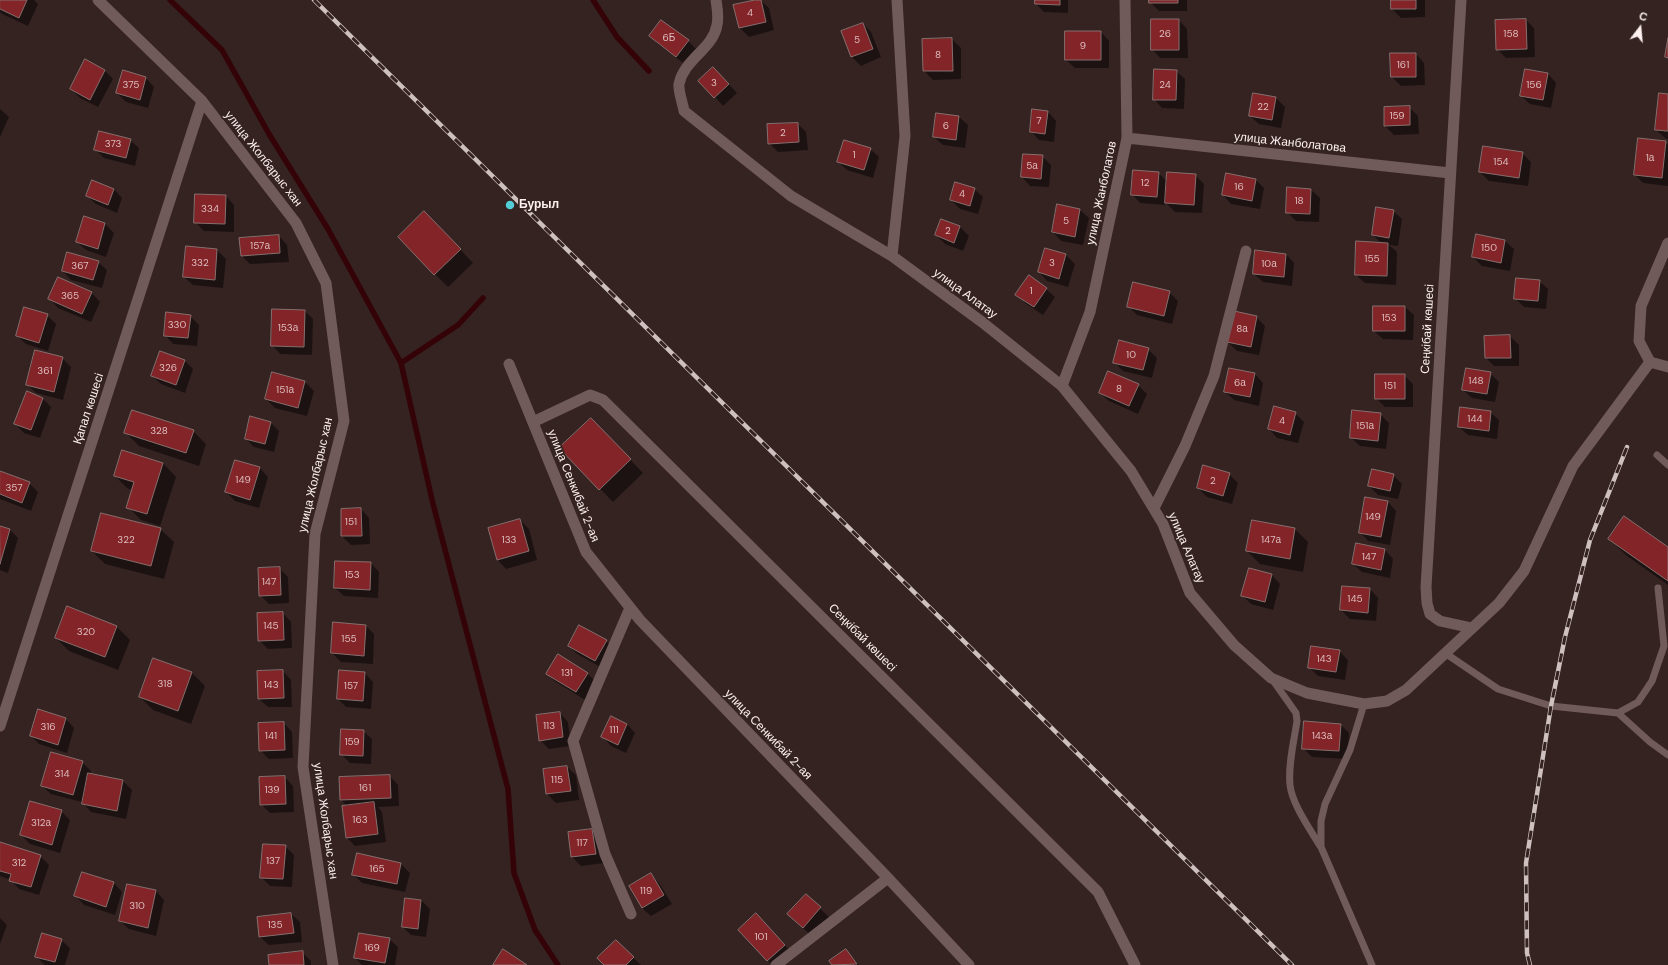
<!DOCTYPE html>
<html>
<head>
<meta charset="utf-8">
<style>
	body { margin:0 }
	#map { position:relative; width:1668px; height:965px; overflow:hidden; background:#352322; font-family:"DM Sans",sans-serif }
	canvas { display:block }
	.north { position:absolute; left:1620px; top:8px; width:40px; height:40px; -webkit-text-stroke:3px #352322; paint-order:stroke; rotate:16deg; font-size:11px; font-weight:700; line-height:16px; text-align:center; color:#fdf0ef }
	.north::after { content:''; display:block; margin:auto; width:14px; height:18px; background:#fdf0ef; clip-path:polygon(50% 0,100% 100%,50% 72%,0 100%) }
</style>
</head>
<body>
<div id="map">
<canvas width="1668" height="965"></canvas>
<div class="north">С</div>
</div>
<script>
const context = document.querySelector('canvas').getContext('2d');
context.lineJoin = 'round';
function fill(path, color) { context.fillStyle = color; context.fill(path, 'evenodd'); }
function stroke(path, color, width, dash) { context.strokeStyle = color; context.lineWidth = width; context.lineCap = dash ? 'butt' : 'round'; context.setLineDash(dash || []); context.stroke(path); }
function label(font, color, halo, rows, align = 'center') {
  context.font = font + ' "DM Sans",sans-serif'; context.lineWidth = 3.5; context.setLineDash([]); context.textBaseline = 'middle'; context.strokeStyle = halo; context.fillStyle = color; for (const [text, x, y, turn = 0] of rows) {
    context.save(); context.translate(x, y); context.rotate((+turn || 0) * Math.PI / 180); context.textAlign = isNaN(turn) ? turn : align; if (halo) context.strokeText(text, 0, 0); context.fillText(text, 0, 0); context.restore();
  }
}
const shadow = new Path2D(`
	M0,0H34L38,4L28,26L2,14L0,12Z
	M760,0L769,8L774,30L749,37L740,28L735,6Z
	M1036,0H1068V13L1044,12L1036,4Z
	M1150,0H1187V11H1159L1150,2Z
	M1392,0H1425V17L1401,18L1392,9Z
	M1179,20L1187,29L1188,58H1160L1152,49Z
	M1526,20L1534,28L1535,57L1506,58L1497,49Z
	M662,21L688,41L697,50L686,65L659,45L650,36Z
	M863,24L871,32L881,57L861,66L852,57L842,32Z
	M1101,32L1109,41V68H1075L1066,60Z
	M952,39L961,48V79L933,80L924,71Z
	M1416,54L1424,63L1425,85L1401,86L1392,77Z
	M105,71L113,79L98,107L80,98L71,89Z
	M1176,71L1185,79L1184,109L1162,108L1154,99Z
	M1548,74L1556,83L1551,108L1530,104L1521,96Z
	M722,77L737,93L723,106L715,97Z
	M146,78L154,87L148,108L126,102L117,93Z
	M1254,94L1276,98L1285,107L1281,128L1259,124L1250,116Z
	M1668,95V130H1664V132H1668V139L1665,138L1656,130Z
	M1409,107L1418,116L1419,134L1394,135L1385,126Z
	M0,109L9,117L0,137Z
	M1048,112L1056,121L1054,142L1039,140L1031,131Z
	M937,114L959,117L968,125L965,148L943,145L934,137Z
	M798,124L806,132L808,150L778,152L769,143Z
	M130,140L139,148L135,166L104,158L95,149Z
	M1665,142L1668,145V186L1643,183L1635,175Z
	M870,149L879,157L873,178L847,170L838,162Z
	M1522,153L1531,162L1528,186L1489,181L1480,172Z
	M1042,156L1051,165L1049,187L1030,186L1022,177Z
	M1158,173L1168,182L1195,175L1204,184L1202,213L1175,212L1165,202V205L1140,203L1132,194Z
	M1256,180L1264,188L1260,209L1231,204L1223,195Z
	M1288,188L1311,190L1320,198L1319,222L1296,221L1287,212Z
	M114,189L122,198L117,213L96,204L87,196Z
	M974,189L983,197L978,214L960,209L951,200Z
	M226,196L234,205V232L204,231L195,222Z
	M1058,205L1080,210L1089,218L1083,245L1061,241L1053,232Z
	M1393,211L1402,219L1398,246L1389,245L1397,252L1396,285L1365,283L1356,275L1382,244L1373,235Z
	M84,218L105,224L114,233L106,257L86,250L77,242Z
	M942,220L960,227L969,236L963,251L945,244L936,235Z
	M438,226L473,263L448,287L435,274Z
	M1477,235L1505,241L1514,249L1510,271L1482,266L1473,257Z
	M279,236L287,245L289,262L250,264L242,256Z
	M1045,249L1066,255L1075,264L1068,287L1047,281L1039,272Z
	M217,250L226,259L223,288L193,285L184,277Z
	M1286,254L1294,263L1292,286L1263,282L1254,274Z
	M98,262L107,270L102,288L71,280L63,271Z
	M59,278L92,293L100,302L91,322L58,308L50,299Z
	M1539,281L1548,289L1546,309L1524,307L1515,298Z
	M1046,289L1055,297L1043,315L1025,303L1017,294Z
	M1169,292L1178,301L1172,324L1137,315L1128,306Z
	M1405,307L1414,315L1413,340L1383,339L1374,331Z
	M305,311L313,319L312,355L280,354L272,345Z
	M47,315L56,324L48,351L26,344L17,336Z
	M190,316L199,325L197,346L173,344L165,335Z
	M1256,317L1265,326L1259,355L1237,351L1228,342Z
	M1510,336L1519,345V366H1494L1486,358Z
	M1148,349L1157,358L1152,378L1123,371L1114,362Z
	M161,352L185,361L193,369L185,393L161,384L152,376Z
	M62,358L71,367L63,400L36,393L27,384Z
	M1230,369L1255,374L1263,383L1259,406L1234,400L1225,392Z
	M1490,373L1499,382L1495,402L1472,398L1463,390Z
	M273,374L305,382L314,391L307,416L275,408L266,399Z
	M1404,375L1413,384V407H1385L1376,398Z
	M1138,385L1147,394L1138,414L1109,401L1100,393Z
	M43,399L51,407L40,438L24,433L15,424Z
	M1490,412L1499,420L1497,439L1468,435L1459,427Z
	M1295,413L1304,422L1298,443L1277,438L1269,429Z
	M1380,414L1389,423L1386,449L1360,446L1351,438Z
	M590,419L643,473L613,502L560,448Z
	M270,422L279,431L274,452L254,447L246,439Z
	M193,431L206,444L199,466L139,446L126,433Z
	M236,461L260,468L268,477L259,508L235,501L226,492Z
	M163,463L176,477L160,526L141,520L128,507L133,490L128,489L115,476Z
	M0,472L29,483L38,492L31,511L0,499Z
	M1229,474L1238,483L1232,504L1207,497L1198,488Z
	M1393,475L1402,484L1398,499L1378,495L1369,486Z
	M1388,502L1396,511L1390,545L1368,541L1360,532Z
	M361,509L369,518L370,544L351,545L342,536V510Z
	M520,520L529,529L537,560L506,569L498,560L489,529Z
	M0,527L10,530L18,538L8,573L0,570Z
	M160,529L174,542L164,579L105,564L92,551Z
	M1295,529L1308,542L1303,572L1260,564L1247,551Z
	M1609,539L1668,548V585L1627,556Z
	M1385,550L1393,559L1390,578L1362,572L1353,564Z
	M371,563L379,572L378,598L344,596L335,588Z
	M279,568L288,577L289,603L269,604L260,595Z
	M1250,569L1272,575L1280,584L1273,610L1251,604L1242,595Z
	M1370,589L1378,598L1376,621L1350,619L1341,610Z
	M68,608L117,627L130,640L118,670L69,651L56,638Z
	M283,613L291,622L292,648L268,649L259,640Z
	M366,626L374,634L373,664L341,662L332,653Z
	M606,641L615,649L604,669L577,654L569,646Z
	M1339,651L1348,660L1345,680L1318,676L1309,667Z
	M558,656L588,674L596,682L585,700L556,682L547,674Z
	M283,671L291,680L292,707H268L259,699Z
	M192,673L205,686L191,724L153,710L140,697Z
	M365,673L373,682L371,709L346,707L338,699Z
	M38,711L66,719L74,728L67,753L39,744L31,736Z
	M560,713L568,722L571,746L549,749L540,740Z
	M284,723L292,732L293,758L269,759L260,750Z
	M627,724L635,733L626,753L611,746L603,737Z
	M1341,725L1349,733L1348,759L1312,757L1303,748Z
	M363,731L372,739L371,764L350,763L341,754Z
	M82,762L91,771L90,775L123,781L132,790L126,819L91,812L82,802L51,794L42,786Z
	M567,767L576,775L579,800L556,803L547,794L544,770Z
	M390,776L398,785L399,806L378,807L382,812L386,842L355,846L347,838L348,807L341,800Z
	M285,777L293,786L294,812L270,813L261,804Z
	M61,811L70,820L60,853L30,844L21,835Z
	M592,830L601,839L604,863L581,866L572,857L569,833Z
	M0,844L40,856L49,865L39,895L19,889L11,880L0,876Z
	M285,846L294,855L292,887L270,886L261,877Z
	M358,855L401,864L410,873L405,892L362,883L353,874Z
	M651,875L659,883L672,904L651,916L642,908Z
	M114,883L122,892L115,915L84,905L76,896Z
	M156,891L164,900L156,936L129,929L120,921Z
	M806,895L829,917L812,936L797,923Z
	M406,899L421,900L430,909L426,937L411,935L403,927Z
	M291,914L300,922L302,942L269,945L260,937Z
	M0,918L7,925L0,944Z
	M764,923L793,954L772,965L739,930Z
	M389,939L398,947L395,965H362L355,958Z
	M61,940L70,948L65,965H45L36,956Z
	M616,941L641,965H605Z
	M846,951L854,959L859,965H833L831,961Z
	M302,952L311,961V965H270Z`);
const stream = new Path2D(`
	M170,0L222,50L269,134L328,229L401,363L433,504L508,789L514,873L535,930L558,965
	M593,0L617,37L649,71
	M401,363L458,325L483,298`);
const building = new Path2D(`
	M0,0H27L19,18L0,9Z
	M755,0H761L766,22L739,28L733,5Z
	M1035,0H1060V5L1035,4Z
	M1149,0H1178V3H1149Z
	M1391,0H1416V9H1391Z
	M1151,19H1179V50H1151Z
	M1526,19L1527,49L1496,50L1495,20Z
	M661,20L689,40L676,57L649,36Z
	M863,23L873,49L851,57L841,31Z
	M1065,31H1101V60H1065Z
	M952,38L953,71H923L922,39Z
	M1668,38V58L1665,57Z
	M1390,53H1416V77H1391Z
	M85,59L105,70L90,100L70,89Z
	M713,67L729,84L714,98L698,81Z
	M1154,69L1177,70L1176,100H1153Z
	M1525,69L1548,73L1543,100L1520,96Z
	M123,70L146,77L140,100L116,93Z
	M1253,93L1276,97L1272,120L1249,116Z
	M1659,93L1668,94V131L1655,130Z
	M1410,106V125L1384,126V107Z
	M1032,109L1048,111L1045,134L1030,132Z
	M936,113L959,116L956,140L933,137Z
	M798,123L799,142L768,144L767,124Z
	M99,131L131,139L126,158L94,150Z
	M1638,138L1666,141L1662,178L1634,175Z
	M844,140L871,148L864,170L837,162Z
	M1483,146L1523,152L1519,178L1479,172Z
	M1023,154L1043,155L1041,179L1021,177Z
	M1133,170L1159,172L1157,197L1131,195Z
	M1167,172L1196,174L1194,205L1165,203Z
	M1226,173L1256,179L1252,201L1222,195Z
	M92,180L114,189L108,205L86,196Z
	M955,182L975,188L970,206L950,200Z
	M1287,187L1311,189L1310,214L1286,213Z
	M195,194L226,195L225,224L194,223Z
	M1057,204L1080,209L1075,237L1052,232Z
	M1376,207L1394,210L1389,238L1372,235Z
	M424,211L461,249L434,275L398,237Z
	M84,216L105,223L98,249L76,242Z
	M941,219L960,226L954,243L935,235Z
	M1476,234L1505,240L1501,263L1472,257Z
	M279,235L280,253L241,256L239,238Z
	M1356,241L1388,243L1387,276L1355,275Z
	M186,246L217,249L215,280L183,277Z
	M1045,248L1066,254L1059,279L1038,272Z
	M1255,250L1286,254L1284,277L1253,274Z
	M67,252L99,261L93,280L62,271Z
	M1029,275L1047,288L1034,307L1015,295Z
	M58,277L92,292L82,314L48,299Z
	M1516,278L1540,280L1538,301L1514,299Z
	M1133,282L1170,291L1164,316L1127,307Z
	M1373,306H1405V331H1373Z
	M24,307L48,314L39,343L16,336Z
	M272,309L305,310L304,347L271,346Z
	M1234,311L1257,316L1251,347L1227,342Z
	M166,312L191,315L188,338L164,336Z
	M1510,335L1511,358H1485L1484,336Z
	M1119,340L1149,348L1143,370L1113,363Z
	M35,350L63,357L54,392L26,385Z
	M160,351L185,360L176,385L151,376Z
	M1229,368L1255,373L1250,397L1224,392Z
	M1466,368L1491,372L1487,394L1462,390Z
	M1108,371L1139,384L1129,406L1099,393Z
	M272,372L305,381L298,408L265,399Z
	M1375,374H1405V399H1375Z
	M27,391L43,398L31,430L14,424Z
	M1274,406L1296,412L1290,435L1268,429Z
	M1460,407L1491,411L1489,431L1458,427Z
	M132,410L194,430L186,453L124,433Z
	M1352,410L1381,413L1378,441L1350,438Z
	M250,416L271,422L265,444L245,439Z
	M591,418L631,459L599,490L559,448Z
	M122,450L163,463L147,514L126,508L134,482L114,476Z
	M235,460L260,467L250,500L225,492Z
	M1203,465L1230,473L1223,496L1197,488Z
	M1372,469L1394,474L1390,491L1368,486Z
	M0,471L30,482L22,503L0,494Z
	M1365,497L1388,501L1381,537L1359,533Z
	M361,508L362,536H341V509Z
	M101,513L161,528L151,566L91,551Z
	M1624,516L1668,547V581L1608,539Z
	M520,519L529,551L497,560L488,528Z
	M1252,520L1295,528L1290,559L1246,551Z
	M0,526L10,529L0,564Z
	M1356,543L1385,549L1381,570L1352,564Z
	M335,561L371,562L370,590L334,588Z
	M280,567L281,595L259,596L258,568Z
	M1249,568L1272,574L1265,602L1241,596Z
	M1342,586L1370,588L1368,613L1340,610Z
	M67,606L117,626L105,657L55,638Z
	M283,612L284,640L258,641L257,613Z
	M333,622L366,625L364,656L331,653Z
	M579,625L607,640L595,661L568,646Z
	M1311,646L1340,650L1336,672L1308,668Z
	M558,654L588,673L576,692L546,674Z
	M153,658L192,672L178,711L139,697Z
	M283,670L284,698L258,699L257,671Z
	M339,670L365,672L363,701L337,699Z
	M38,709L66,718L58,745L30,736Z
	M560,712L563,737L539,741L536,715Z
	M611,716L627,724L618,745L601,737Z
	M1304,721L1341,724L1339,751L1302,749Z
	M284,722L285,750L259,751L258,723Z
	M341,729L364,730L363,756L340,755Z
	M51,752L83,761L73,795L41,786Z
	M567,766L571,791L546,794L543,769Z
	M88,773L123,780L117,811L82,804Z
	M390,775L391,798L340,800L339,777Z
	M285,776L286,804L260,805L259,777Z
	M30,801L62,810L52,845L20,835Z
	M374,802L378,834L346,838L342,806Z
	M592,829L596,854L571,857L568,832Z
	M0,842L41,855L31,887L9,881L11,874L0,871Z
	M263,844L286,845L283,879L260,878Z
	M357,853L401,863L397,884L352,875Z
	M82,872L114,882L106,907L74,896Z
	M651,873L664,895L642,908L629,886Z
	M127,884L156,890L148,928L119,921Z
	M806,894L821,907L803,928L787,914Z
	M405,898L421,900L418,929L402,927Z
	M291,913L294,933L259,937L257,917Z
	M756,913L785,945L767,961L738,930Z
	M42,933L62,939L55,962L35,957Z
	M359,933L390,938L385,963L354,958Z
	M616,940L634,957L626,965H604L597,958Z
	M503,949L527,965H493Z
	M846,949L857,964L832,965L829,961Z
	M303,951L304,965H269L268,955Z`);
const service = new Path2D(`
	M1657,455L1668,465
	M1445,653L1498,689L1551,706L1618,713L1638,702L1652,681L1664,646L1658,588
	M1272,679L1296,713L1297,721C1294,741 1288,764 1290,785C1292,804 1310,829 1320,846
	M1364,704L1350,750L1325,804L1321,821V847L1372,965
	M1618,713L1650,742L1668,755`);
const minor = new Path2D(`
	M98,0L202,101L296,223L326,283L344,421L315,534L303,767L333,965
	M716,0C717,8 719,16 717,25C713,49 684,59 679,84C678,91 683,104 684,111L791,196L892,256L982,322L1062,386L1131,471L1163,524L1190,593L1234,645L1271,678L1307,693L1364,704L1387,701L1406,690L1499,603L1524,571L1573,466L1650,362L1668,367
	M1461,0L1426,587L1427,603L1430,614L1440,621L1472,628
	M1127,138L1450,173
	M892,256L905,136L897,0
	M1650,362L1639,341L1641,306L1668,243
	M509,364L586,552L640,620L888,878L969,965
	M1062,386L1090,312L1127,138L1125,0
	M533,422L590,395L603,400L1098,892L1135,965
	M1154,508L1185,446L1214,376L1246,251
	M630,608L573,741L605,854L631,914
	M0,726L202,101
	M776,965L888,878`);
const rail = new Path2D(`
	M314,0L1292,965
	M1530,965L1527,953L1526,863L1551,706L1565,637L1590,540L1627,447`);
const markers = [
	[510,205,5,"#52ccd5"]
];
const numberNames = [
	["4",750,13],
	["26",1165,34],
	["158",1511,34],
	["6Б",669,38],
	["5",857,40],
	["9",1083,46],
	["8",938,55],
	["161",1403,65],
	["3",714,83],
	["375",131,85],
	["24",1165,85],
	["156",1534,85],
	["22",1263,107],
	["159",1397,116],
	["7",1039,121],
	["6",946,126],
	["2",783,133],
	["373",113,144],
	["1",854,155],
	["1а",1650,158],
	["154",1501,162],
	["5а",1032,166],
	["12",1145,183],
	["16",1239,187],
	["4",962,194],
	["18",1299,201],
	["334",210,209],
	["5",1066,221],
	["2",948,231],
	["157а",260,246],
	["150",1489,248],
	["155",1372,259],
	["332",200,263],
	["3",1052,263],
	["10а",1269,264],
	["367",80,266],
	["1",1031,291],
	["365",70,296],
	["153",1389,318],
	["330",177,325],
	["153а",288,328],
	["8а",1242,329],
	["10",1131,355],
	["326",168,368],
	["361",45,371],
	["148",1476,381],
	["6а",1240,383],
	["151",1390,386],
	["8",1119,389],
	["151а",285,390],
	["144",1475,419],
	["4",1282,421],
	["151а",1365,426],
	["328",159,431],
	["149",243,480],
	["2",1213,481],
	["357",14,488],
	["149",1373,517],
	["151",351,522],
	["322",126,540],
	["133",509,540],
	["147а",1271,540],
	["147",1369,557],
	["153",352,575],
	["147",269,582],
	["145",1355,599],
	["145",271,626],
	["320",86,632],
	["155",349,639],
	["143",1324,659],
	["131",567,673],
	["318",165,684],
	["143",271,685],
	["157",351,686],
	["113",549,726],
	["316",48,727],
	["111",614,730],
	["141",271,736],
	["143а",1322,736],
	["159",352,742],
	["314",62,774],
	["115",557,780],
	["161",365,788],
	["139",272,790],
	["163",360,820],
	["312а",41,823],
	["117",582,843],
	["137",273,861],
	["312",19,863],
	["165",377,869],
	["119",646,891],
	["310",137,906],
	["135",275,925],
	["101",761,937],
	["169",372,948]
];
const streetNames = [
	["улица Жанболатова",1290,143,6],
	["улица Жолбарыс хан",263,159,52],
	["улица Жанболатов",1102,193,-78],
	["улица Алатау",965,294,36],
	["Сеңкібай көшесі",1428,329,-87],
	["Қапал көшесі",89,409,-72],
	["улица Жолбарыс хан",316,475,-77],
	["улица Сенкибай 2-ая",573,486,68],
	["улица Алатау",1186,548,67],
	["Сеңкібай көшесі",862,638,45],
	["улица Сенкибай 2-ая",768,735,46],
	["улица Жолбарыс хан",325,821,82]
];
const poiNames = [
	["Бурыл",519,205]
];
fill(shadow, '#0007');
stroke(stream, '#340307', 5.5);
fill(building, '#822428');
stroke(building, '#856f6d', 1);
stroke(service, '#715b5a', 7);
stroke(minor, '#715b5a', 11);
stroke(rail, '#cec0bf', 4.5);
stroke(rail, '#352322', 3, [9]);
for (const [x, y, r, color] of markers) { const dot = new Path2D(); dot.arc(x, y, r, 0, 2 * Math.PI); context.fillStyle = color; context.fill(dot); stroke(dot, '#352322', 1.5); }
label('10px', '#debdbd', null, numberNames);
label('12px', '#fdf0ef', '#352322', streetNames);
label('bold 12px', '#fdf0ef', '#352322', poiNames, 'left');
</script>
</body>
</html>
